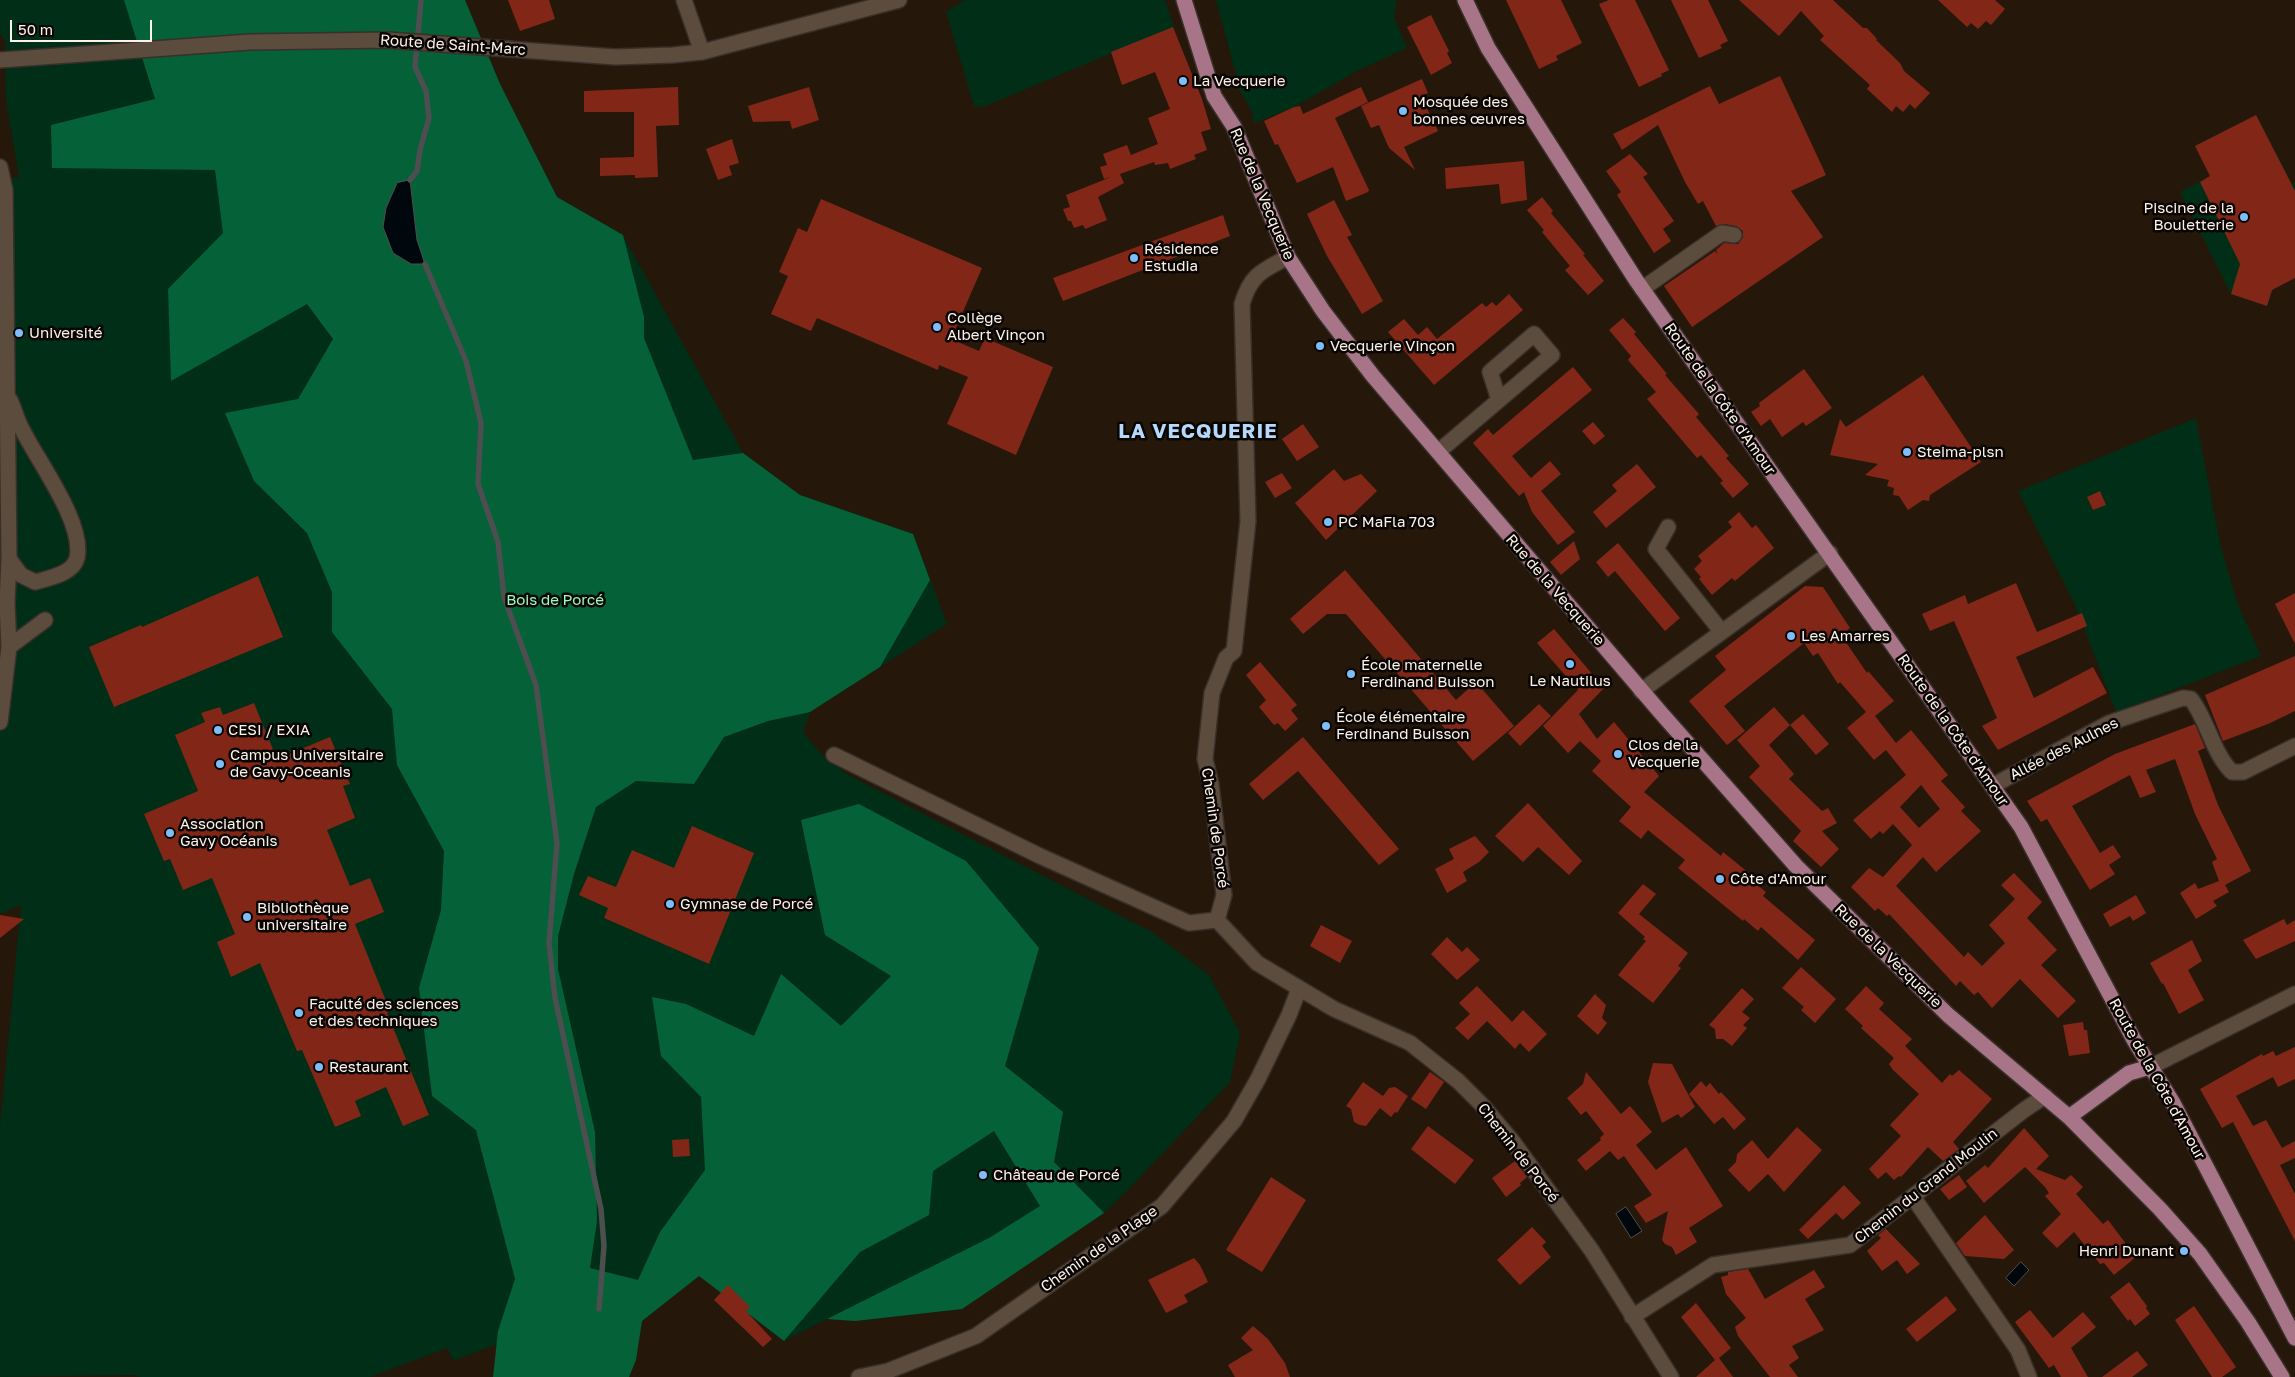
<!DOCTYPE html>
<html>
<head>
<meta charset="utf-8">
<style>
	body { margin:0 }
	#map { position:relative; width:2295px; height:1377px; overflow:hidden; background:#25180a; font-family:"Golos Text",sans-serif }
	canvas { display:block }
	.scale { position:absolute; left:10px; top:20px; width:142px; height:22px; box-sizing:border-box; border:2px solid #fdf3ea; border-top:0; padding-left:6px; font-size:15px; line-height:18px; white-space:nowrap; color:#fdf3ea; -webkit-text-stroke:4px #090502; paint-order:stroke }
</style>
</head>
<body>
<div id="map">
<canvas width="2295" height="1377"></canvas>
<div class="scale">50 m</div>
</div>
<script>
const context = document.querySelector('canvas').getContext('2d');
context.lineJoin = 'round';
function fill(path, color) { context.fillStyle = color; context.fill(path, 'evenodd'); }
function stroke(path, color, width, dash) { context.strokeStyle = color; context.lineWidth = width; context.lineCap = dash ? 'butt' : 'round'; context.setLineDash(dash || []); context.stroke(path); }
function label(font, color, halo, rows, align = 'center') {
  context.font = font + ' "Golos Text",sans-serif'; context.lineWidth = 5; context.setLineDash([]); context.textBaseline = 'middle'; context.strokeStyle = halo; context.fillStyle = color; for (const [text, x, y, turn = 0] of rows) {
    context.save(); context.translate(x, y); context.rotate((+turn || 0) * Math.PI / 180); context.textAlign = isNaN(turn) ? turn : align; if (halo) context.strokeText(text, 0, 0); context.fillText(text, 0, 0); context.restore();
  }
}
const green = new Path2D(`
	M0,0H465L500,84L557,197L623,235L743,453L800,495L913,534L947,624L810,712L803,732L821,754L848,775L1152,932L1209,975L1240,1033L1230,1082L1128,1190L1104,1213L962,1309L855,1321L827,1319L784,1341L699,1276L642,1321L598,1305L453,1361L447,1348L370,1377H140L135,1375L0,1377V1126L21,905L0,914V180L19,177L6,100L5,40L0,34Z
	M965,0H1165L1174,27L983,107L974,106L946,12Z
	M1216,0H1397L1394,17L1407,48L1355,72L1294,107L1254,123L1250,107L1241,93Z
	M2256,115L2292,184L2295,183V242L2273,290L2267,306L2231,294L2180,192L2246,158L2241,148L2205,166L2195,146L2207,140L2209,145L2219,139L2217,135Z
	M2196,418L2220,543L2237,602L2261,656L2116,712L2076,607L2018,491Z`);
const forest = new Path2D(`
	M124,0H465L500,84L557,197L623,235L644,317V338L693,460L743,453L800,495L913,534L930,580L880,667L810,712L768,721L724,737L694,784L636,781L596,807L574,874L558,936V969L595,1132L597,1221L590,1268L638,1280L660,1232L705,1170L701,1097L661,1056L652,997L686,1004L754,1036L781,974L841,1026L891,976L825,935L801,820L859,804L966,861L1039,948L1005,1066L1063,1112L1054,1162L1104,1213L962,1309L855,1321L827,1319L989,1238L1040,1206L994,1131L933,1171L929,1215L860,1252L784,1341L699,1276L642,1321L636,1360L629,1377H493L498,1331L515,1279L476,1130L432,1096L419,988L441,910L444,851L397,765L392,709L332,632V592L307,533L254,481L225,413L298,399L333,339L307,304L171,381L168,289L223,233L215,170L52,168L51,125L155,99Z`);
const water = new Path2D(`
	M410,180L417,240L425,264H411L393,253L383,227L386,208L397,183Z
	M1626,1207L1642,1231L1631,1238L1616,1214Z
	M2021,1262L2029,1270L2014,1286L2006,1278Z`);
const stream = new Path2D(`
	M410,180L417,171L420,150L429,118L426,91L415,67L421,0
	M425,264L466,361L481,423L478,484L498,542L504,597L536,685L557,843L549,943L555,998L601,1209L604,1246L599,1309`);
const building = new Path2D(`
	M508,0H549L555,19L520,31Z
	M1506,0H1561L1582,43L1556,56L1558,60L1539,69Z
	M1609,0H1635L1669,70L1661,74L1662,76L1639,87L1599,4Z
	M1671,0H1708L1728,41L1720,45L1722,48L1699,58Z
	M1739,0H1833L1863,28H1867L1877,39L1876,40L1900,63L1904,71L1930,93L1915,109L1910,104L1903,112L1896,106L1892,112L1867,89L1870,85L1820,40L1824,36L1801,11L1779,36Z
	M1938,0H1995L2005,9L1991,25L1986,21L1978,29L1971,23L1967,27Z
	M1431,15L1449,51L1447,53L1452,63L1431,75L1407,27Z
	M1173,27L1202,99L1211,129L1201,132L1207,150L1194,155L1196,159L1170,169L1168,163L1155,165L1154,162L1120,174L1124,183L1098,197L1107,220L1085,229L1083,225L1074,228L1071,221H1068L1063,209L1070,207L1066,195L1111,177L1104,179L1100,167L1107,165L1103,154L1127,145L1131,155L1158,144L1148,118L1170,109L1155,72L1122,85L1111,52Z
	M1780,76L1826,175L1791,191L1823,237L1692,327L1664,286L1715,251L1718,254L1716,250L1724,243L1738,244L1743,237V231L1736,226L1724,224L1716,226L1703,201L1698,204L1685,182L1658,125L1622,150L1613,134L1710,86L1719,104Z
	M1422,79L1428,93L1421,96L1438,131L1404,147L1415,170L1389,148L1379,125L1371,128L1361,106Z
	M678,87L679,125L656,126L658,177L635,178V175L600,176V158L634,157V112H584V91Z
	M809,87L819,120L792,129L790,121L753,122L748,106Z
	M1361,87L1368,102L1335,118L1369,190L1368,192L1346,201L1333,167L1297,183L1278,144L1275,145L1264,121L1294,107L1300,106L1303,114Z
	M2256,115L2295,191V278L2272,290L2267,306L2231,294L2240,264L2200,182L2210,176L2195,146Z
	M732,139L739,163L729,166L732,175L718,180L706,149Z
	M1630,154L1648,174L1643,177L1674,221L1663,229L1671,241L1654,253L1617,195L1621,192L1606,171Z
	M1524,161L1527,200L1501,204L1499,184L1446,189L1445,168Z
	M1542,197L1553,211L1551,213L1585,254L1583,255L1604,281L1588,295L1565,270L1570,266L1542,232L1544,230L1527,210Z
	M821,199L982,268L951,339L979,351L985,338L1053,367L1016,455L947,424L968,377L939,365L938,370L817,318L811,331L771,314L788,276L779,272L798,228L807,232Z
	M1334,200L1352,235L1347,237L1383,301L1362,314L1327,256L1307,214Z
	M1223,215L1230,236L1063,301L1053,278Z
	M1509,294L1523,310L1434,385L1388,332L1404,319L1418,335L1427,327L1437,339L1482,303L1486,307L1492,302L1496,306Z
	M1623,318L1636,332L1634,334L1667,374L1665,375L1699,414L1696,417L1729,456L1726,458L1749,484L1733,498L1720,483L1723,481L1701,455L1697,458L1647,399L1656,392L1628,360L1631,356L1609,330Z
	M1573,367L1592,390L1512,456L1531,478L1550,461L1561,474L1541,491L1575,532L1558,545L1532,512L1524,492L1519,496L1473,443L1488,429L1493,435Z
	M1804,369L1832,408L1806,426L1803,422L1782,437L1770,419L1761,426L1751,412L1760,406L1759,403Z
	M1923,375L1981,462L1930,495L1929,501L1923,500L1908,510L1899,496L1893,495L1894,488L1887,486L1889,480L1865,475L1878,464L1830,455L1840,419L1846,427Z
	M1593,422L1605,436L1594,445L1582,431Z
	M1303,424L1319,447L1297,461L1282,439Z
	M1637,464L1656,487L1606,528L1593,512L1617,491L1612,485Z
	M1334,469L1344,481L1361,474L1377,491L1326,540L1295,503Z
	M1282,473L1292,488L1275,498L1265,482Z
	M2100,491L2106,505L2093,510L2087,497Z
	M1739,512L1752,528L1756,525L1774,548L1735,581L1732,578L1712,595L1699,579L1701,577L1694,569L1702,561L1698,556L1732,527L1728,522Z
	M1574,541L1580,559L1561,575L1550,562Z
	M1618,543L1680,618L1665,631L1615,571L1608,577L1596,562Z
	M1345,570L1456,700L1476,682L1514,726L1473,761L1346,614H1327L1303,634L1290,619Z
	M258,576L283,637L114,707L89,647L141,625L142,627Z
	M2016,583L2037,632L2082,613L2087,626L2016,657L2034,698L2093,667L2107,693L1998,750L1982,726L1997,718L1954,621L1930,631L1922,614L1965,595L1968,604Z
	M1805,586L1823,587L1850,628L1841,635L1867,673L1868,671L1894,701L1875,716L1896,743L1911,730L1948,775L1941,781L1965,807L1961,811L1981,831L1936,872L1923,857L1896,886L1964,957L1968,952L1982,966L2005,943L1989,925L2015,899L2001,885L2014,873L2042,902L2027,918L2057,950L2041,965L2076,1001L2058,1018L2020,979L1992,1008L1978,992L1974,995L1960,981L1956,986L1889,914L1887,916L1878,908L1875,911L1851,887L1869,868L1883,877L1912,845L1893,824L1883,834L1880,831L1871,839L1853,820L1906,775L1886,750L1874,760L1847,728L1866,712L1840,682L1838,684L1818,653L1813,656L1804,643L1724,706L1745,731L1727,745L1689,701L1726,670L1715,656ZM1921,785L1940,809L1919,828L1900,807Z
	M2295,593V644L2275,604Z
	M1554,629L1604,688L1579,714L1597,739L1614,722L1659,776L1644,792L1721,856L1723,852L1754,877L1752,881L1766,892L1763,896L1815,940L1798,960L1761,927L1758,931L1744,919L1743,921L1678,868L1685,860L1648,830L1641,839L1619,821L1631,807L1592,771L1601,761L1580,741L1568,753L1543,726L1578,690L1537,643Z
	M2295,656V711L2268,724L2223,741L2205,695Z
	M1260,662L1297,705L1291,710L1298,719L1285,731L1278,723L1274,725L1259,707L1266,700L1246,675Z
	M254,703L277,759L330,737L350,784L343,786L355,818L327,830L350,886L370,878L384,912L355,924L390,1011L387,1013L429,1115L403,1126L386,1087L355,1101L361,1116L335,1127L302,1050L297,1051L260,963L231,977L217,942L235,934L212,878L183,890L170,859L164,861L144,814L198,791L175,735L205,722L201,713L220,707L223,715Z
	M1539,704L1551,716L1520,746L1508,733Z
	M1774,707L1790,725L1769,745L1794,774L1789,779L1822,811L1828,808L1837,823L1822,831L1839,849L1821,867L1793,841L1801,831L1749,777L1760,766L1737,740Z
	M1803,714L1829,744L1816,755L1790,725Z
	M2195,724L2205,748L2198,751L2218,805L2251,871L2225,885L2229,892L2213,901L2217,906L2196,919L2180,893L2195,883L2198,889L2219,881L2212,862L2217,859L2195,814L2175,759L2146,770L2156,792L2140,798L2130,775L2072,806L2100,853L2113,845L2121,857L2109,865L2115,874L2090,890L2047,819L2041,822L2027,801L2115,754Z
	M1303,737L1399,849L1379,865L1298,771L1263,800L1249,784Z
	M1528,803L1582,861L1569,875L1538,847L1523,862L1495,836Z
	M692,826L754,853L709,964L604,918L608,908L579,895L588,876L616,887L632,850L674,868Z
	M1475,836L1489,852L1479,862L1463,872L1467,881L1447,893L1435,869L1454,859L1449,849Z
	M1643,884L1656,894L1639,914L1688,953L1678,966L1681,968L1653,1003L1618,975L1646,941L1643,939L1645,937L1618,913Z
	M2136,895L2146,913L2133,921L2130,916L2110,927L2103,914Z
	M0,915L24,919L0,938Z
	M2284,919L2287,925L2295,920V941L2256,959L2243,940Z
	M1321,925L1352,941L1340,963L1310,946Z
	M1447,937L1462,952L1467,947L1480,960L1457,980L1431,954Z
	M2192,940L2202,961L2188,970L2204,1000L2179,1014L2163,983L2162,984L2150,963Z
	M1801,967L1836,999L1815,1023L1801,1010L1804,1007L1782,988Z
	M1477,986L1512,1022L1523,1010L1547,1034L1529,1052L1520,1043L1515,1049L1487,1021L1468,1040L1455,1028L1470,1014L1459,1003Z
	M1866,986L1884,1003L1879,1009L1912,1039L1905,1046L1942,1083L1950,1074L1952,1076L1959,1070L1992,1099L1953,1142L1959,1149L1943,1161L1928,1147L1901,1177L1899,1176L1894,1180L1886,1172L1878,1179L1869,1169L1901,1136L1890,1125L1919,1094L1893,1070L1889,1064L1894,1058L1861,1028L1863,1026L1845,1009Z
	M1742,988L1754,999L1742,1012L1750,1018L1743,1025L1747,1028L1732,1046L1723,1039H1716L1715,1029L1709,1025Z
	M1595,994L1606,1005L1602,1018L1607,1023L1598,1035L1577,1016Z
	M2083,1022L2084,1030H2087L2090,1053L2069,1056L2063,1025Z
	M2295,1047V1079L2278,1087L2273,1077L2236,1096L2253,1126L2266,1120L2282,1148L2295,1141V1158L2280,1165L2295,1194V1241L2233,1122L2222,1128L2200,1089L2262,1054L2263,1056L2273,1051L2276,1056Z
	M1653,1063L1672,1064L1695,1107L1681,1118L1678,1114L1662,1123L1648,1082Z
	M1430,1072L1444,1082L1426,1109L1411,1099Z
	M1586,1072L1621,1114L1630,1106L1652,1132L1636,1145L1656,1170L1686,1147L1723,1206L1689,1228L1697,1242L1676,1255L1672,1247L1665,1244L1662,1240L1668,1211L1646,1223L1634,1206L1652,1195L1624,1156L1618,1160L1610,1151L1586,1171L1577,1160L1601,1140L1600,1138L1604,1134L1586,1111L1581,1115L1567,1098L1583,1084Z
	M1701,1081L1706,1087L1710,1083L1719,1094L1721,1092L1746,1119L1734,1130L1723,1117L1714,1124L1689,1094Z
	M1363,1082L1383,1096L1389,1088L1395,1087L1408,1096L1397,1113L1395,1112L1391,1117L1380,1108L1366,1126L1360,1125L1354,1122L1351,1109L1346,1106Z
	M1428,1126L1474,1160L1455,1184L1411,1149Z
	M1797,1127L1822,1150L1784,1192L1768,1174L1749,1192L1728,1170L1736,1162L1737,1154L1752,1140L1768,1159Z
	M2024,1128L2049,1156L2036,1169L2065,1180L2071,1175L2083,1187L2076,1194L2103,1224L2108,1220L2136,1257L2114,1275L2104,1263L2100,1264L2074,1232L2057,1248L2042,1233L2061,1214L2045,1196L2049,1193L2045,1187L2025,1167L1984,1203L1966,1181L1985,1165L1988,1168Z
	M689,1139L690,1156L673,1157L672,1140Z
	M1515,1161L1527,1177L1520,1183L1521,1185L1506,1197L1492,1178Z
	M1959,1175L1967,1187L1949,1200L1940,1189Z
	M1271,1177L1306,1200L1262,1272L1226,1250Z
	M1844,1185L1861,1203L1843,1220L1836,1213L1808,1239L1799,1230Z
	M1985,1215L2014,1250L2004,1259L1965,1256L1956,1243Z
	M1532,1227L1546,1242L1542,1246L1551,1257L1520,1285L1497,1260Z
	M1886,1229L1920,1264L1907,1274L1897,1260L1882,1271L1867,1251L1881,1238L1878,1235Z
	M1194,1258L1200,1265L1208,1282L1184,1295L1188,1302L1166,1313L1148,1280Z
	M1748,1269L1765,1299L1814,1270L1825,1287L1805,1299L1824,1330L1792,1346L1799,1358L1789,1365L1798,1377H1770L1738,1336L1735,1327L1746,1318L1726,1294L1721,1277L1728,1275V1272Z
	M2129,1282L2147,1306L2146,1308L2150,1314L2135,1326L2130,1319L2128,1321L2110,1297Z
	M728,1285L750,1307L746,1311L772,1339L763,1347L714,1300Z
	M1946,1296L1957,1310L1917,1342L1906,1329Z
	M1696,1303L1731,1348L1719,1358L1733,1377H1696L1715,1360L1681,1317Z
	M2194,1306L2236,1367L2222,1377H2212L2175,1320Z
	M2030,1310L2053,1338L2083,1312L2096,1327L2071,1348L2088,1377H2061L2054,1365L2049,1368L2015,1322Z
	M1253,1326L1268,1339L1285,1363L1290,1377H1235L1228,1365L1253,1350L1241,1338Z
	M2137,1351L2148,1365L2132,1377H2102Z`);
const minor = new Path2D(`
	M684,0L702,52
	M0,60L250,42L388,40L615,57L673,55L702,52L899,0
	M0,167L5,190L9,559L7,603L9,647L0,722
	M1642,289L1722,233L1734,235
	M1438,452L1552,355L1534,334L1490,372L1499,400
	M1668,527L1656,549L1721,631
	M9,559L21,575L35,582C49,578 73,574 77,558C85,522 35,458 20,425C16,417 14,408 10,400
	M9,647L45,620
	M1641,691L1830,553
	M834,755L1040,856L1189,923L1217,920
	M1992,786L2109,723L2183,698L2191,699C2208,721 2212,752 2232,772H2243L2295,746
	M1217,920L1224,895L1211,784L1205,759L1212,693L1226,658L1234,651L1248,521L1242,304C1251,274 1262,271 1288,257
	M1217,920L1257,963L1334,1009L1410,1043L1458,1081L1483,1106L1513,1142L1592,1251L1671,1377
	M2150,1067L2295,994
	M1913,1197L2018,1350L2029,1377
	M1632,1317L1713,1265L1850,1245L2024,1110L2045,1096
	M859,1377L888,1371L976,1336L1162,1206L1234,1121L1258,1079L1289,1015L1299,989`);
const major = new Path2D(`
	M1184,0L1214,96L1234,127L1288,257L1323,311L1373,376L1661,713L1796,866L1948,1015L2069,1117L2160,1209L2200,1254L2248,1322L2282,1377
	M1465,0L1488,48L1636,280L2021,827L2134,1040L2173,1103L2295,1338
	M2069,1117L2129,1073L2150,1067`);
const markers = [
	[1183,81,5,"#7ebdf9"],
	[1403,111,5,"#7ebdf9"],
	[2244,217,5,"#7ebdf9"],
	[1134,258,5,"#7ebdf9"],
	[937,327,5,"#7ebdf9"],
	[19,333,5,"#7ebdf9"],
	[1320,346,5,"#7ebdf9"],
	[1907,452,5,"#7ebdf9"],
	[1328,522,5,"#7ebdf9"],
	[1791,636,5,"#7ebdf9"],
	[1570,664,5,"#7ebdf9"],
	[1351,674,5,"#7ebdf9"],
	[1326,726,5,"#7ebdf9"],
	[218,730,5,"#7ebdf9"],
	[1618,754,5,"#7ebdf9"],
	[220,764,5,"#7ebdf9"],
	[170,833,5,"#7ebdf9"],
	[1720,879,5,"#7ebdf9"],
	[670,904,5,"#7ebdf9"],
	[247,917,5,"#7ebdf9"],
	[299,1013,5,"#7ebdf9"],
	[319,1067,5,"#7ebdf9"],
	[983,1175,5,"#7ebdf9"],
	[2184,1251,5,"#7ebdf9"]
];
const streetNames = [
	["Route de Saint-Marc",453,45,4],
	["Rue de la Vecquerie",1262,194,67],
	["Route de la Côte d'Amour",1720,399,55],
	["Rue de la Vecquerie",1555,590,49],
	["Route de la Côte d'Amour",1953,730,55],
	["Allée des Aulnes",2064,749,-27],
	["Chemin de Porcé",1215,828,82],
	["Rue de la Vecquerie",1888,956,44],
	["Route de la Côte d'Amour",2157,1079,61],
	["Chemin de Porcé",1518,1153,52],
	["Chemin du Grand Moulin",1926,1186,-38],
	["Chemin de la Plage",1099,1249,-35]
];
const poiNames = [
	["La Vecquerie",1193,81],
	["Mosquée des",1413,102],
	["bonnes œuvres",1413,119],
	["Piscine de la",2234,208,"right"],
	["Bouletterie",2234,225,"right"],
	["Résidence",1144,249],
	["Estudia",1144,266],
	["Collège",947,318],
	["Albert Vinçon",947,335],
	["Université",29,333],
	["Vecquerie Vinçon",1330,346],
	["Steima-plsn",1917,452],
	["PC MaFla 703",1338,522],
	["Les Amarres",1801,636],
	["École maternelle",1361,665],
	["Ferdinand Buisson",1361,682],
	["Le Nautilus",1570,681,"center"],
	["École élémentaire",1336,717],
	["Ferdinand Buisson",1336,734],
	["CESI / EXIA",228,730],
	["Clos de la",1628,745],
	["Vecquerie",1628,762],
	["Campus Universitaire",230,755],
	["de Gavy-Oceanis",230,772],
	["Association",180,824],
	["Gavy Océanis",180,841],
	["Côte d'Amour",1730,879],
	["Gymnase de Porcé",680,904],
	["Bibliothèque",257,908],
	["universitaire",257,925],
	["Faculté des sciences",309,1004],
	["et des techniques",309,1021],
	["Restaurant",329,1067],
	["Château de Porcé",993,1175],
	["Henri Dunant",2174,1251,"right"]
];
const parkNames = [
	["Bois de Porcé",555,600]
];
const districtNames = [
	["LA VECQUERIE",1198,432]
];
fill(green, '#002e16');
fill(forest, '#056137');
fill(water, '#00070d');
stroke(water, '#4c4e4f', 1);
stroke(stream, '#4c4e4f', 5.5);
fill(building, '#822717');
stroke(minor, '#382f2a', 18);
stroke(major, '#382f2a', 18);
stroke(minor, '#5b4c3d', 15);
stroke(major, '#a77587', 15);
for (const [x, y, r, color] of markers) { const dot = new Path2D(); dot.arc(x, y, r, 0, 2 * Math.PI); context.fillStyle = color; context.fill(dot); stroke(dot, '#090502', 2); }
label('15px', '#fdf3ea', '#090502', streetNames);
label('15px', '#fdf3ea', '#090502', poiNames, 'left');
label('15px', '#98fcbe', '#090502', parkNames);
context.letterSpacing = '1px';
label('bold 20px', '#b6d9fb', '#090502', districtNames);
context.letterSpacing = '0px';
</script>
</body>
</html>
